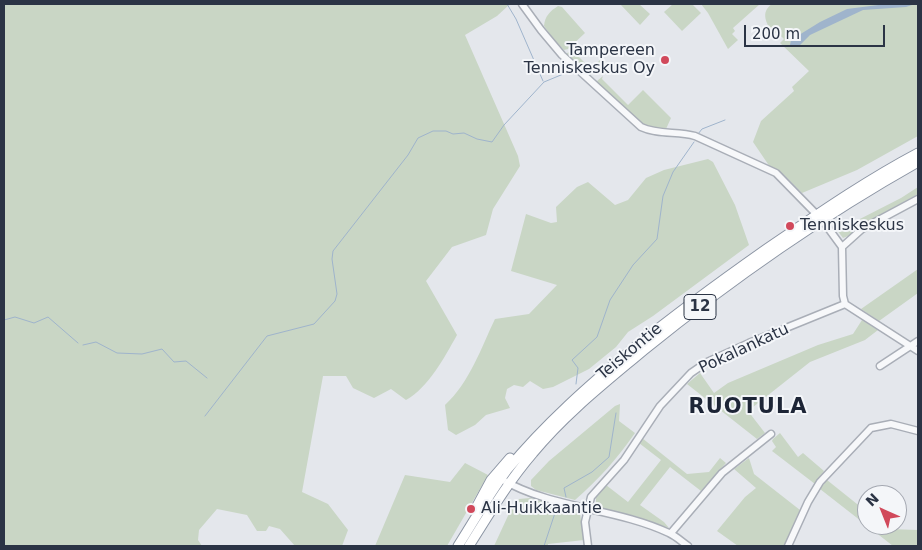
<!DOCTYPE html>
<html>
<head>
<meta charset="utf-8">
<style>
	body { margin:0 }
	#map { position:relative; width:922px; height:550px; overflow:hidden; background:#e4e7ec; font-family:"DejaVu Sans",sans-serif }
	canvas { display:block }
	.frame { position:absolute; inset:0; border:5px solid #2b3445; pointer-events:none }
	.north { position:absolute; left:857px; top:485px; width:50px; height:50px; box-sizing:border-box; background:#f4f6f9; border:1px solid #a4a8b1; border-radius:50%; rotate:316deg; font-size:14px; font-weight:700; line-height:20px; text-align:center; color:#2b3445 }
	.north::after { content:''; display:block; margin:auto; width:18px; height:22px; background:#d1495b; clip-path:polygon(50% 0,100% 100%,50% 72%,0 100%) }
	.scale { position:absolute; left:744px; top:25px; width:141px; height:22px; box-sizing:border-box; border:2px solid #2b3445; border-top:0; padding-left:6px; font-size:15px; line-height:18px; white-space:nowrap; color:#2b3445; -webkit-text-stroke:4px #f4f6f9; paint-order:stroke }
</style>
</head>
<body>
<div id="map">
<canvas width="922" height="550"></canvas>
<div class="frame"></div>
<div class="north">N</div>
<div class="scale">200 m</div>
</div>
<script>
const context = document.querySelector('canvas').getContext('2d');
context.lineJoin = 'round';
function fill(path, color) { context.fillStyle = color; context.fill(path, 'evenodd'); }
function stroke(path, color, width, dash) { context.strokeStyle = color; context.lineWidth = width; context.lineCap = dash ? 'butt' : 'round'; context.setLineDash(dash || []); context.stroke(path); }
function label(font, color, halo, rows, align = 'center') {
  context.font = font + ' "DejaVu Sans",sans-serif'; context.lineWidth = 4; context.setLineDash([]); context.textBaseline = 'middle'; context.strokeStyle = halo; context.fillStyle = color; for (const [text, x, y, turn = 0] of rows) {
    context.save(); context.translate(x, y); context.rotate((+turn || 0) * Math.PI / 180); context.textAlign = isNaN(turn) ? turn : align; if (halo) context.strokeText(text, 0, 0); context.fillText(text, 0, 0); context.restore();
  }
}
const green = new Path2D(`
	M4,4H510L497,16L465,35L518,156L520,166L493,209L486,235L452,247L426,281L457,335C444,358 429,387 406,400L391,389L374,398L353,388L346,376H323L302,492L328,504L348,530L342,546H295L280,529L269,526L266,531H257L247,515L217,509L199,530L198,540L202,546H4Z
	M620,4H639L650,14L640,25Z
	M673,4H692L701,13L682,31L664,12Z
	M701,4H760L733,28L735,31L732,34L738,40L728,49L708,13Z
	M772,4H918V136L857,170L802,193L784,175L770,167L753,142L761,121L794,91L792,87L809,71L780,43L784,39L777,32L774,34C766,24 760,12 772,4Z
	M558,6L562,7L585,33L568,49L564,50L555,41L544,26C545,16 550,11 558,6Z
	M572,50L591,69L602,58L605,61L590,75L566,54Z
	M603,76L602,79L628,105L643,90L671,118L666,129L652,128L640,123L598,84L597,81Z
	M708,159L713,162L735,205L749,245L653,316L628,332L616,347L589,369L553,387L543,389L530,381L523,387L514,385L507,389L505,398L510,408L486,415L475,425L456,435L448,430L445,405C470,382 481,348 495,319L529,314L557,285L511,271L526,214L551,223L557,222L556,207L577,187L588,182L615,205L628,200L646,178L664,170Z
	M918,187V194L860,226L848,236L843,238L837,230L839,227L854,222L901,198Z
	M918,269V293L879,321L861,309Z
	M862,320L878,330L865,340L810,362L748,411L765,433L757,439L687,384L700,373L714,393L728,383L818,345L853,334Z
	M620,404L619,421L635,433C616,460 600,478 575,500L536,490L531,486V480L549,461L615,406Z
	M780,433L798,457L803,453L824,471L815,484L772,451L776,447L772,441L773,439Z
	M642,438L687,474L709,472L720,458L726,463L701,491L670,467L640,505L664,522L669,528L635,516L599,508L596,505V496L606,485L628,502L661,460L639,443Z
	M749,458L754,474L800,510L784,546H738L717,531L745,497L756,488L734,469Z
	M465,463L488,475L447,546H375L405,475L450,482Z
	M827,480L867,512V525H884L889,529L918,530V546H893L820,489Z
	M530,498L580,513L584,540L548,544V546H494L513,505L519,499Z`);
const water = new Path2D(`
	M886,4H915L906,7L863,10L810,35L800,45L793,47L790,45L791,40L820,22L847,9Z`);
const stream = new Path2D(`
	M507,4L516,19L543,81
	M698,134L702,129L725,120
	M4,320L15,317L34,323L48,317L78,343
	M83,345L96,342L117,353L142,354L162,349L174,362L186,361L207,378
	M576,384L578,368L572,360L597,337L610,300L633,265L657,239L663,196L673,172L694,142
	M205,416L267,336L314,324L335,301L337,294L332,259L333,251L408,155L418,138L433,131H446L453,134L464,133L477,139L492,142L504,125L544,82L573,70
	M566,497L564,488L592,472L609,457L616,413
	M544,546L555,513`);
const minor = new Path2D(`
	M522,4L541,30L562,55L641,127C658,135 678,131 695,136L776,173L823,221L842,247L843,296L845,304L918,351
	M842,247L862,229L918,199
	M880,366L918,341
	M501,479C552,509 616,508 669,533C676,536 682,542 688,546
	M671,533L722,473L771,434
	M588,546L585,522L591,497L624,460L660,406L691,373L707,362L749,343L845,304
	M788,546L808,502L820,482L871,428L891,424L918,431`);
const highway = new Path2D(`
	M477,506L491,480L510,458
	M458,546C474,521 489,494 507,470C545,424 589,385 635,347C677,313 721,281 765,250C815,216 865,181 918,153
	M469,546C489,514 508,482 533,453C565,414 606,382 644,350C728,282 824,215 918,162`);
const markers = [
	[665,60,5,"#d1495b"],
	[790,226,5,"#d1495b"],
	[471,509,5,"#d1495b"]
];
const shields = [
	[700,307,32]
];
const shieldNames = [
	["12",700,307]
];
const poiNames = [
	["Tampereen",655,51,"right"],
	["Tenniskeskus Oy",655,69,"right"],
	["Tenniskeskus",800,226],
	["Ali-Huikkaantie",481,509]
];
const streetNames = [
	["Pokalankatu",744,349,-25],
	["Teiskontie",630,352,-40]
];
const districtNames = [
	["RUOTULA",748,408]
];
fill(green, '#c9d6c5');
fill(water, '#9fb4cc');
stroke(stream, '#9fb4cc', 1);
stroke(minor, '#a9aeb7', 9);
stroke(highway, '#8b94a3', 11);
stroke(minor, '#f7f8fa', 6);
stroke(highway, '#fff', 9);
for (const [x, y, r, color] of markers) { const dot = new Path2D(); dot.arc(x, y, r, 0, 2 * Math.PI); context.fillStyle = color; context.fill(dot); stroke(dot, '#f4f6f9', 2); }
for (const [x, y, w] of shields) { const box = new Path2D(); box.roundRect(x - w / 2, y - 12.5, w, 25, 4); context.fillStyle = '#f4f6f9'; context.fill(box); stroke(box, '#2b3445', 1); }
label('bold 15px', '#2b3445', null, shieldNames);
label('16px', '#2b3445', '#f4f6f9', poiNames, 'left');
label('16px', '#2b3445', '#f4f6f9', streetNames);
context.letterSpacing = '1px';
label('bold 21px', '#1d2536', '#f4f6f9', districtNames);
context.letterSpacing = '0px';
</script>
</body>
</html>
